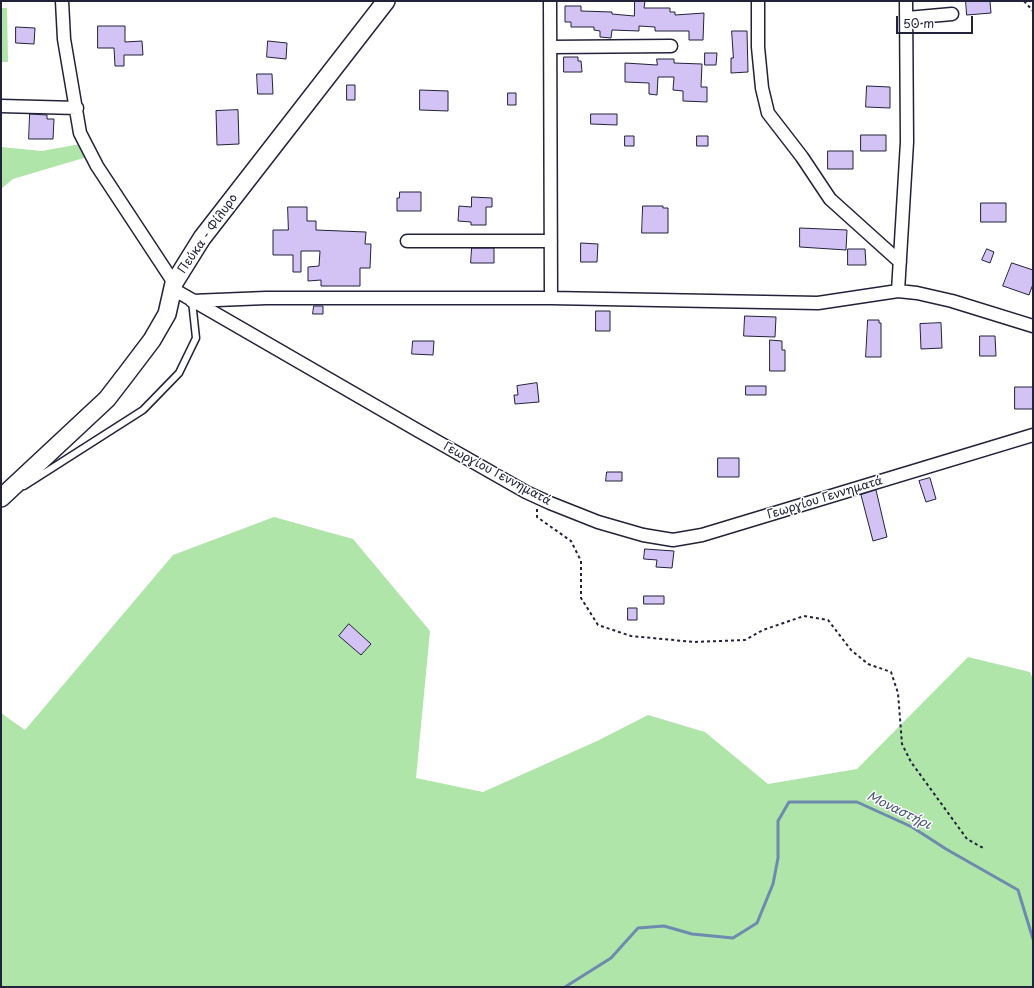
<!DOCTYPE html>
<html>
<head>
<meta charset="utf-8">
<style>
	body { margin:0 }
	#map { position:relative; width:1034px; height:988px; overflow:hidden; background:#fff; font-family:"Playpen Sans",sans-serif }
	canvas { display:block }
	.frame { position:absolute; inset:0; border:2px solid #22223b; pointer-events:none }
	.scale { position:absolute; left:896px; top:16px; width:77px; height:18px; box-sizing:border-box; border:2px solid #22223b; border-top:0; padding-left:5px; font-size:12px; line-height:14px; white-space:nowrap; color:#22223b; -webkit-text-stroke:3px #fff; paint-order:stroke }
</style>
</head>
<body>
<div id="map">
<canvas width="1034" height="988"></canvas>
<div class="frame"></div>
<div class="scale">50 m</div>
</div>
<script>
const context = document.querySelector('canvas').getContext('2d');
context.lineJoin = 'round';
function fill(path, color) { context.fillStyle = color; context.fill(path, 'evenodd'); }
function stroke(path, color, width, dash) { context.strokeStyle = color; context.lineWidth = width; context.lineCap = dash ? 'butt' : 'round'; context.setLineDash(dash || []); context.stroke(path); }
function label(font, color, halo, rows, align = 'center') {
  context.font = font + ' "Playpen Sans",sans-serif'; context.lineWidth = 3; context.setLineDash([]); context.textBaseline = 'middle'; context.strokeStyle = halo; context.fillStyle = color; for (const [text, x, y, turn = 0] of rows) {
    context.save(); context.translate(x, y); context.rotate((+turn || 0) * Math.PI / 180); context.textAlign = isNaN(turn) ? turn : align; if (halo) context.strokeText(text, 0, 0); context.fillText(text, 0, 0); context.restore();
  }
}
const green = new Path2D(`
	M1,8H7L8,62H1Z
	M80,144L87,157L13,179L1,189V147L42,151Z
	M274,517L353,539L430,631L416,778L483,792L597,741L648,715L705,732L768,784L857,769L968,657L1030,672L1033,680V987H1V713L25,730L173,555Z`);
const stream = new Path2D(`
	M565,987L611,958L638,928L664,926L692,934L733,938L757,923L773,884L778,858V821L789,802H857L912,827L946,849L1018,890L1033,939`);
const building = new Path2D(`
	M635,1H645L644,8H670V12H675V15L704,13L703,40H689V31H655V27L639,26V31L612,30L611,38L600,37V31L594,30V27H571V22H565V6H581V11L612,12V14L634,16Z
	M966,1H990L991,13L967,15Z
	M98,26H125V42L142,41L143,55H124V66H115L114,48H98Z
	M16,27L35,28L34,44L16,43Z
	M732,31H747L748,72L731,73V58H733Z
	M268,41L287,43L286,59L267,57Z
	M705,53H717L716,65H705Z
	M564,57H578V61H581L582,72H564Z
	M657,59H674V63L702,64L701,87H707V102L683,101V91L673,90L674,77H658L657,95L649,94V83L625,82V63L657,65Z
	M257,74H272L273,94H258Z
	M347,85H355V100H347Z
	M867,86L890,87V108L866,107Z
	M420,90L448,91V111L420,110Z
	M508,93H516V105H508Z
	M238,110L239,144L217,145L216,111Z
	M30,114L47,115V119H54L53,139H29Z
	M591,114H617V125L591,124Z
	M861,135H886V151H861Z
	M625,136H634V146H625Z
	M697,136H708V146H697Z
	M828,151H853V169H828Z
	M400,192H421V211H397V198H399Z
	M472,197L492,198V207H486V225H471V222L458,221L459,206L471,207Z
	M981,203H1006V222H981Z
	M643,206H663V208H668V233H642Z
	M288,207H307V221H316V230L366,232L365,244H371L370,268H360V286H321V280L308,281V267L319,266L320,251H301V272H293V255H273V230H288Z
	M800,228L847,230L846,250L800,247Z
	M581,243L598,244L597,262H581Z
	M472,248H494V263H471Z
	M848,249H865L866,265H848Z
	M987,249L994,252L990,263L982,260Z
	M1012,263L1033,270V284L1029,295L1003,286Z
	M314,306H323V314H313Z
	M596,311H610V331H596Z
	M745,316L776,317L775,337L744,336Z
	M868,320H879V323H881V357H866Z
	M941,323L942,348L921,349L920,324Z
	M980,336H995L996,356H980Z
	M770,340L782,341V350H785V371H770Z
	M413,341H434L433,355L412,354Z
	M537,383L539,402L515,404L514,395H518L517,386Z
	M746,386H766V395H746Z
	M1015,387H1033V409H1015Z
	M718,458H739V477H718Z
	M607,472H622V481H606Z
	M930,478L936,499L926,502L919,481Z
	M876,490L887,537L873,541L861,495Z
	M645,549L674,551L672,568L656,567L657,560L644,559Z
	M644,596H664V604H644Z
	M628,608H637V620H628Z
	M349,624L371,644L361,655L339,636Z`);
const path = new Path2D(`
	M1024,1L1033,11
	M537,509V517L571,541L581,561V598L598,625L631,636L694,642L745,640L763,630L804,616L828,620L851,650L868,664L891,672L898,693L902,744L911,762L967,839L985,849`);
const service = new Path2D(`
	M24,486L143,410L179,373L196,338L192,301`);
const minor = new Path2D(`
	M62,1L64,39L80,133L97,166L174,283
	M550,1L551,298
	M758,1V47L762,88L768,113L802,157L830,199L900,262
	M907,18L952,14
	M552,47L671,46
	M1,106L77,108
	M407,241H551
	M173,289L417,430L526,492L550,503L598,522L643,535L673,540L702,535L1033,435
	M898,291L907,142L906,1
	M192,301L266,298H551L818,303L898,291L917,293L952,301L1033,326`);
const secondary = new Path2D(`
	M1,498L107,399L127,373L152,340L167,314L174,283L202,238L386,1`);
const streetNames = [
	["Πεύκα - Φίλυρο",208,234,-55],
	["Γεωργίου Γεννηματά",497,474,28],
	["Γεωργίου Γεννηματά",825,498,-17]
];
const waterNames = [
	["Μοναστήρι",899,811,26]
];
fill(green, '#afe5a8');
stroke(stream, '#6f8aaf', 3);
fill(building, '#d3c3f4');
stroke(building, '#22223b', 1);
stroke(service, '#22223b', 9);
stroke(minor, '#22223b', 15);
stroke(secondary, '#22223b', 20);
stroke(path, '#22223b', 2, [3, 3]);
stroke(service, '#fff', 6);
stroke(minor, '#fff', 12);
stroke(secondary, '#fff', 17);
label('12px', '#22223b', '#fff', streetNames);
label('italic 13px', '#485675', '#fff', waterNames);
</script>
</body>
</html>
